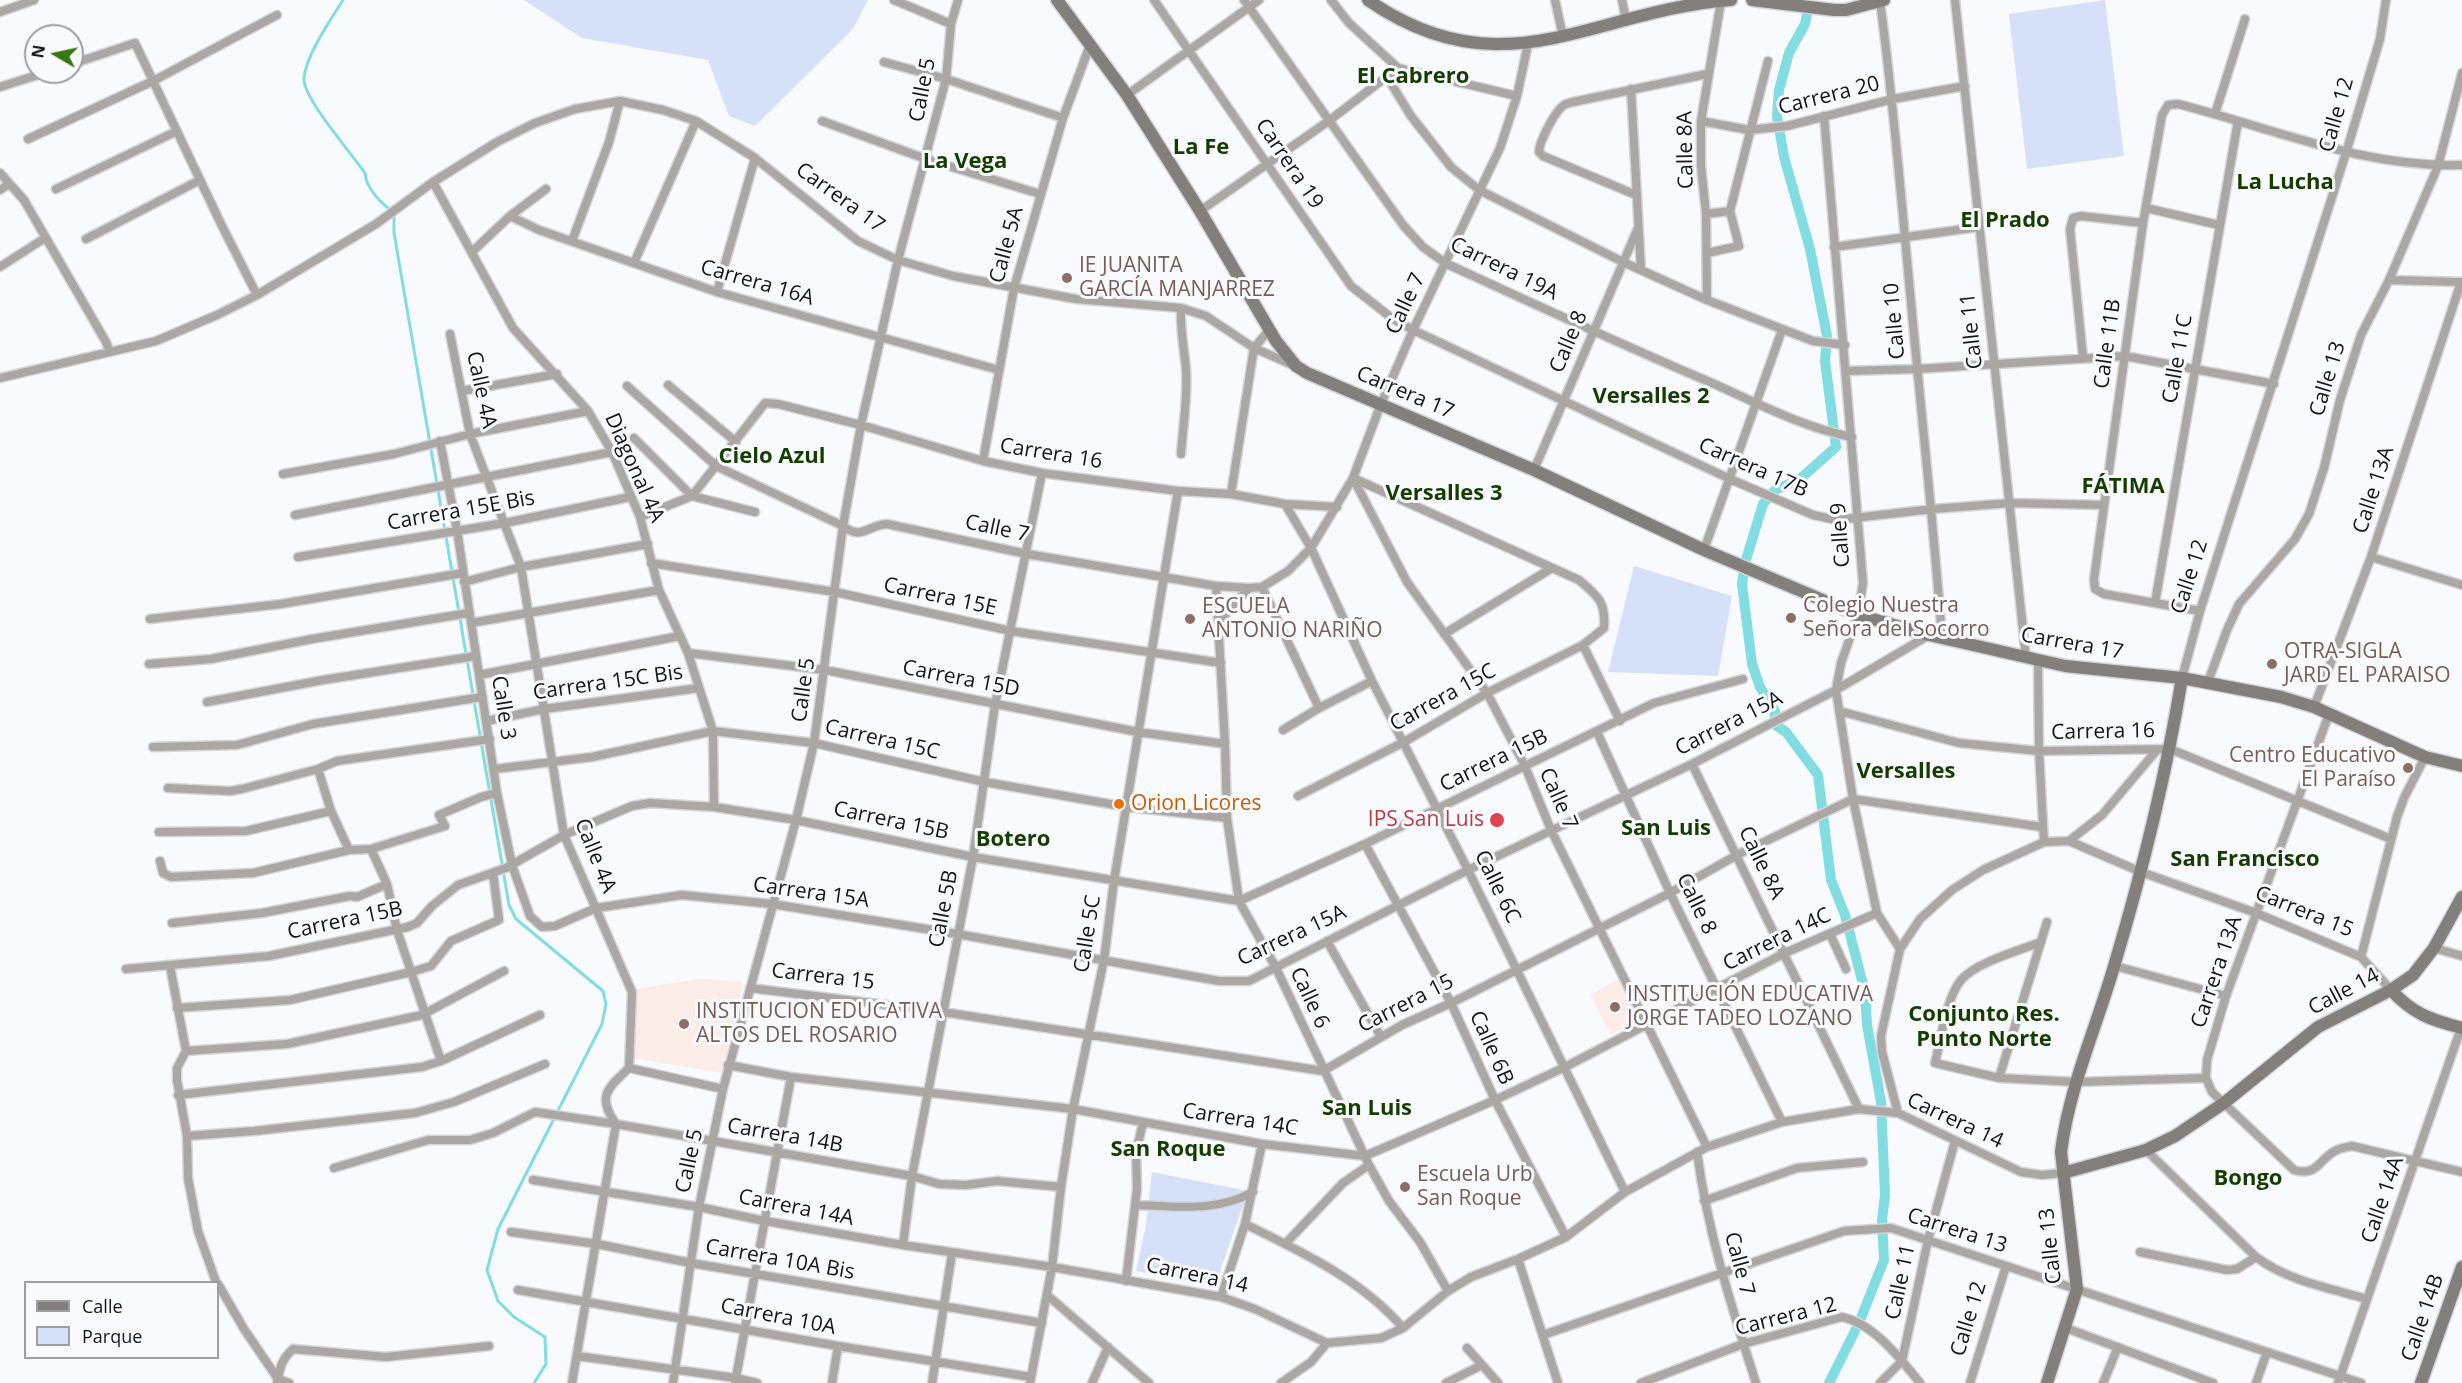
<!DOCTYPE html>
<html>
<head>
<meta charset="utf-8">
<style>
	body { margin:0 }
	#map { position:relative; width:2462px; height:1383px; overflow:hidden; background:#f8fafe; font-family:"Open Sans",sans-serif }
	canvas { display:block }
	.legend { position:absolute; left:24px; top:1281px; width:195px; height:78px; box-sizing:border-box; background:#f8fafe; border:2px solid #9d9fa2; margin:0; padding:8px 10px; list-style:none; font-size:18px; color:#151618 }
	.legend li { display:flex; align-items:center; gap:12px; height:30px }
	.legend b { width:30px; border:2px solid #9d9fa2 }
	.north { position:absolute; left:24px; top:24px; width:60px; height:60px; box-sizing:border-box; background:#f8fafe; border:2px solid #9d9fa2; border-radius:50%; rotate:279deg; font-size:16px; font-weight:700; line-height:24px; text-align:center; color:#151618 }
	.north::after { content:''; display:block; margin:auto; width:21px; height:27px; background:#377611; clip-path:polygon(50% 0,100% 100%,50% 72%,0 100%) }
</style>
</head>
<body>
<div id="map">
<canvas width="2462" height="1383"></canvas>
<ul class="legend">
<li><b style="height:8px;background:#837f7c"></b>Calle</li>
<li><b style="height:16px;background:#d6e1f9"></b>Parque</li>
</ul>
<div class="north">N</div>
</div>
<script>
const context = document.querySelector('canvas').getContext('2d');
context.lineJoin = 'round';
function fill(path, color) { context.fillStyle = color; context.fill(path, 'evenodd'); }
function stroke(path, color, width, dash) { context.strokeStyle = color; context.lineWidth = width; context.lineCap = dash ? 'butt' : 'round'; context.setLineDash(dash || []); context.stroke(path); }
function label(font, color, halo, rows, align = 'center') {
  context.font = font + ' "Open Sans",sans-serif'; context.lineWidth = 6; context.setLineDash([]); context.textBaseline = 'middle'; context.strokeStyle = halo; context.fillStyle = color; for (const [text, x, y, turn = 0] of rows) {
    context.save(); context.translate(x, y); context.rotate((+turn || 0) * Math.PI / 180); context.textAlign = isNaN(turn) ? turn : align; if (halo) context.strokeText(text, 0, 0); context.fillText(text, 0, 0); context.restore();
  }
}
const education = new Path2D(`
	M699,979L743,982L723,1073L631,1058L636,989Z
	M1619,979L1639,1020L1611,1035L1590,995Z`);
const green = new Path2D(`
	M524,0H868L853,29L755,126L729,116L708,60L582,38Z
	M2105,0L2124,156L2027,169L2009,14Z
	M1634,566L1732,596L1718,676L1608,672Z
	M1152,1172L1248,1191L1215,1286L1136,1271L1146,1225Z`);
const stream = new Path2D(`
	M343,0C331,19 306,55 304,78C302,97 352,154 365,173C366,188 381,204 394,212V233L509,905L516,919L603,991L606,1004L602,1024L498,1229L487,1270L498,1301L514,1317L545,1337L546,1364L534,1383`);
const canal = new Path2D(`
	M1810,0L1805,24L1789,53L1779,90L1777,116L1784,157L1810,249L1827,336L1825,361L1836,447L1800,479L1775,490L1763,504L1745,563L1742,584L1752,664L1760,687L1775,711L1774,724L1786,732L1818,775L1831,880L1845,915L1865,992L1867,1025L1881,1102L1885,1195L1882,1220L1884,1260L1859,1323L1829,1383`);
const street = new Path2D(`
	M894,0L951,24
	M1154,0L1351,286L1393,319L1413,330L1730,479L1813,515L1836,520L1933,509L2011,503L2104,505
	M1244,0L1403,225L1423,247L1445,263C1534,304 1622,345 1712,383C1757,403 1804,428 1852,437
	M1331,0L1349,23L1398,68L1517,96
	M1555,0L1563,37
	M1622,0L1626,20
	M1955,0L2026,657
	M1880,1C1894,105 1902,209 1912,313C1922,421 1934,529 1942,638
	M0,12L34,0
	M884,62L946,79L1063,118
	M72,64L135,43L221,224L257,295
	M1387,77L1411,116L1451,167L1479,190L1623,262L1707,300L1813,341L1845,345
	M0,87L47,72
	M1631,89L1641,270
	M1127,95L1259,0
	M2215,114L2245,19
	M1824,116L1863,583L1858,615L1841,663L1836,690L1853,799L1877,913L1900,949
	M822,121L926,159L1040,194
	M1701,121L1749,130L1787,126L1893,99L1965,86
	M28,139L153,81L277,15
	M0,173L24,200L106,342L110,352
	M433,182L513,328L588,411L612,452L640,517L659,590L688,653L713,731L714,807
	M56,189L177,131
	M0,190L9,184
	M1636,195L1543,156L1539,152C1539,142 1555,111 1564,105C1565,104 1572,102 1573,102L1707,74
	M2146,208L2219,225
	M1200,211L1330,120L1398,68
	M1706,214L1730,211
	M510,216L539,230L717,292L999,370
	M86,239L200,180
	M572,241L609,142L620,101
	M1834,247L1979,227
	M473,251L510,216L546,189
	M1707,253L1739,246L1730,211L1768,61
	M634,263L696,121
	M0,267L45,238
	M2389,280L2462,282
	M717,292L755,158
	M1707,300L1706,214L1701,166V121L1721,1
	M450,334L470,434L521,567L564,835L632,992L629,1068C608,1088 596,1096 616,1124L572,1383
	M2083,357L2070,229L2073,218L2081,216L2143,223
	M1846,371L1917,369L2125,356L2274,384
	M0,378L156,341L217,315L257,295L376,224L433,182L497,142L535,123L575,109L620,101L663,110L696,121L755,158L858,241L898,260L953,276L1076,299L1181,308L1206,316L1254,348L1295,366
	M668,385L736,442
	M627,386L716,466L843,526C861,541 868,525 887,524L1027,554L1216,586L1249,588L1262,587L1288,571L1311,548L1353,478L1381,404L1413,330L1500,148L1517,96L1528,44
	M462,391L557,374
	M634,438L692,496L755,512
	M440,441L457,530L497,793L512,865L530,916L542,927L555,926L596,908L682,895L772,904L957,934L1219,981H1249L1468,870L1692,764L1836,690L1929,635
	M1181,454C1183,426 1188,397 1186,369C1184,348 1180,329 1181,308
	M983,461L1014,288L1063,118L1090,45
	M1534,470L1638,228
	M283,474L394,454L470,434L588,411
	M1353,478L1407,582L1487,693L1525,766L1551,830L1707,1147
	M1231,494L1254,348L1269,330
	M1285,504L1311,548L1372,681L1468,870L1625,1192
	M295,515L612,452
	M640,517L692,496L765,403L778,404L861,425L983,461L1042,473L1178,491L1231,494L1285,504L1337,507
	M1704,550L1782,330
	M298,557L505,523L630,497
	M2371,557L2462,585
	M651,563L835,592L1011,631L1221,663
	M464,582L521,567L648,544
	M1216,586L1225,744L1227,818L1239,901L1276,968L1369,1165L1389,1201L1420,1242L1448,1291
	M1262,587L1319,708
	M2155,603L2238,121
	M2200,611L2104,594L2095,589L2094,579L2143,223L2162,115L2168,105L2178,104C2272,128 2363,168 2462,165
	M150,619L281,604L463,573
	M1219,621L1249,588
	M471,623L659,590
	M1444,634L1552,568
	M1583,645L1620,721
	M688,653L825,670L1138,732L1225,744
	M2038,660L2039,751L2044,842
	M149,664L211,659L312,639L469,613
	M479,675L680,636
	M2182,678L2200,611L2346,153L2380,39L2386,0
	M2208,682L2227,630L2239,604L2295,539L2309,514L2324,468L2340,400L2361,335L2389,280L2438,166L2462,73
	M207,702L323,680L476,656
	M2314,707L2371,557L2461,282
	M1839,711L1959,743L2039,751L2170,749L2391,839
	M2329,714L2226,996L2207,1060L2206,1078L2212,1092L2294,1170C2318,1177 2319,1158 2337,1150C2341,1148 2347,1147 2352,1146L2462,1172
	M487,721L544,709L699,688
	M1283,730L1319,708L1372,681
	M1597,732L1670,893L1782,1122
	M153,747L237,745L313,724L482,697
	M1692,764L1859,1109
	M318,769L331,811L349,850
	M495,769L592,757L713,731L814,743L985,782L1127,807L1227,818
	M168,788L230,791L242,789L318,769L337,761L490,739
	M1298,796L1404,742L1487,693L1583,645L1604,628C1606,602 1598,596 1579,580L1353,478
	M159,832L246,831L331,811
	M2069,841L2102,815L2157,750
	M1365,844L1451,1003L1495,1100L1566,1237
	M160,861L163,873L171,877L253,873L349,850L371,849
	M387,884L397,930L441,1061
	M172,923L262,913L350,896L357,897L387,884L371,849L445,826L439,815L481,797L497,793
	M1830,934L1846,969
	M1327,941L1381,1037
	M2041,942C2018,951 1977,962 1961,980C1946,998 1941,1040 1935,1063L1999,1078L2077,1082L2206,1078
	M2434,948L2462,956
	M2361,957L2397,817L2404,798L2425,757
	M170,966L186,1051L177,1068V1080L187,1136L188,1178L198,1231L216,1282
	M2115,966L2226,996
	M126,969L269,956L408,927L417,923L432,906L458,885L506,868L564,835L613,814L632,806L650,803L714,807L796,820L973,857L1239,901L1365,844L1654,703L1743,679
	M750,988L943,1012L1323,1071L1402,1025L1451,1003L1670,893L1737,855L1853,799L2042,827
	M177,1008L290,1000L411,972L431,966L451,941L499,920L493,873
	M186,1051L287,1044L422,1015L504,971
	M728,1065L791,1077L1073,1109L1262,1144L1365,1156L1495,1100L1565,1067L1785,953L1877,913
	M629,1068L723,1089
	M1999,1078L2047,922
	M178,1095L422,1067L441,1061L540,1015
	M1898,1113L1882,1052L1881,1036L1900,949L1920,919L1952,890L1983,870L2044,842L2069,841L2141,872L2256,913L2361,957L2391,990
	M187,1136L254,1131L415,1113L454,1102L545,1064
	M2146,1150L2256,1257C2288,1281 2329,1288 2367,1299
	M1697,1152C1708,1234 1731,1305 1756,1383
	M334,1168L428,1140H470L493,1133L535,1112L616,1124L912,1176L939,1184L966,1185L997,1181L1061,1187
	M533,1180L699,1207L765,1221L903,1245L1052,1267L1221,1297L1255,1309L1327,1343L1381,1338L1403,1328L1448,1291L1471,1277L1518,1259L1566,1237L1625,1192L1707,1147L1782,1122L1859,1109L1898,1113L2021,1172L2042,1175L2063,1173
	M1704,1201L1797,1168L1863,1162
	M1135,1205C1178,1206 1214,1213 1253,1192
	M1245,1224C1302,1252 1362,1280 1403,1328
	M511,1232L597,1244L691,1263L1042,1323
	M1285,1244L1343,1183L1369,1165
	M903,1245L912,1176L973,857L995,705L1042,473
	M2140,1252L2227,1270L2237,1269L2256,1257
	M1518,1259L1558,1383
	M1126,1281L1137,1189L1136,1152L1143,1123
	M218,1284L244,1329L278,1379
	M518,1290L838,1346L1031,1377
	M1047,1295L1149,1383
	M1221,1297L1245,1224L1262,1144
	M2066,1328L2213,1383
	M1543,1335L1844,1231L1891,1228L2361,1383
	M1467,1348L1498,1383
	M577,1356L736,1378L757,1383
	M278,1379L289,1383
	M277,1383C280,1368 281,1360 293,1349L386,1357L489,1346
	M673,1383L699,1207L723,1089L796,820L814,743L843,526L861,425L898,260L946,79L951,24L958,0
	M735,1383L791,1077
	M832,1383L838,1346
	M932,1383L952,1253
	M1030,1383L1052,1267L1061,1187L1073,1109L1104,960L1114,881L1178,491
	M1092,1383L1108,1347
	M1281,1383L1311,1362L1327,1343
	M1446,1383L1482,1365
	M1641,1383L1743,1344L1842,1317C1874,1324 1900,1358 1920,1383
	M1880,1383L1902,1361L1928,1240L1955,1141
	M1970,1383L2006,1266
	M2103,1383L2118,1347
	M2256,1383L2267,1352
	M2338,1383L2461,1028`);
const secondary = new Path2D(`
	M1057,0L1127,95L1200,211L1276,341L1296,366L1307,373L1534,470L1704,550L1858,615L1929,635L2065,666L2182,678L2281,697L2314,707L2425,757L2462,766
	M1368,0C1504,94 1593,10 1731,0
	M1752,0L1834,10H1846L1884,0
	M2391,990C2413,1014 2431,1020 2462,1028
	M2063,1173L2146,1150L2175,1136L2224,1103L2318,1027L2391,990L2413,975L2434,948L2462,897
	M2047,1383L2077,1289L2061,1152C2069,1087 2097,1026 2115,963C2143,869 2166,775 2182,678
	M2421,1383L2462,1267`);
const markers = [
	[1067,278,6,"#8d6e63"],
	[1791,618,6,"#8d6e63"],
	[1190,619,6,"#8d6e63"],
	[2272,664,6,"#8d6e63"],
	[2408,768,6,"#8d6e63"],
	[1119,804,6,"#e8710a"],
	[1497,820,8,"#e0444e"],
	[1615,1007,6,"#8d6e63"],
	[684,1024,6,"#8d6e63"],
	[1405,1187,6,"#8d6e63"]
];
const streetNames = [
	["Calle 5",923,90,-79],
	["Carrera 20",1829,96,-14],
	["Calle 12",2337,115,-74],
	["Calle 8A",1686,150,-91],
	["Carrera 19",1289,164,56],
	["Carrera 17",840,198,36],
	["Calle 5A",1007,245,-75],
	["Carrera 19A",1504,269,26],
	["Carrera 16A",757,283,16],
	["Calle 7",1406,304,-65],
	["Calle 10",1895,321,-95],
	["Calle 11",1972,331,-96],
	["Calle 8",1569,342,-67],
	["Calle 11B",2108,344,-82],
	["Calle 11C",2178,359,-80],
	["Calle 13",2328,379,-73],
	["Calle 4A",481,390,78],
	["Carrera 17",1405,393,23],
	["Carrera 16",1051,454,9],
	["Diagonal 4A",634,468,66],
	["Carrera 17B",1753,468,24],
	["Calle 13A",2374,490,-72],
	["Carrera 15E Bis",461,511,-10],
	["Calle 7",997,529,12],
	["Calle 9",1841,535,-94],
	["Calle 12",2190,577,-72],
	["Carrera 15E",940,597,12],
	["Carrera 17",2072,644,10],
	["Carrera 15D",961,679,11],
	["Carrera 15C Bis",608,683,-8],
	["Calle 5",804,690,-82],
	["Carrera 15C",1443,698,-29],
	["Calle 3",503,708,81],
	["Carrera 15A",1729,724,-27],
	["Carrera 16",2103,732,-1],
	["Carrera 15C",882,740,13],
	["Carrera 15B",1494,761,-26],
	["Calle 7",1558,799,66],
	["Carrera 15B",891,821,12],
	["Calle 4A",595,856,68],
	["Calle 8A",1761,863,64],
	["Calle 6C",1497,887,64],
	["Carrera 15A",811,893,8],
	["Calle 8",1696,904,64],
	["Calle 5B",944,909,-79],
	["Carrera 15",2304,912,22],
	["Carrera 15B",345,921,-12],
	["Calle 5C",1088,934,-81],
	["Carrera 15A",1292,936,-25],
	["Carrera 14C",1777,940,-26],
	["Carrera 13A",2217,972,-71],
	["Carrera 15",823,977,7],
	["Calle 14",2344,992,-28],
	["Calle 6",1309,998,65],
	["Carrera 15",1406,1004,-27],
	["Calle 6B",1491,1048,66],
	["Carrera 14C",1240,1120,9],
	["Carrera 14",1955,1121,25],
	["Carrera 14B",785,1136,10],
	["Calle 5",690,1161,-78],
	["Calle 14A",2383,1200,-71],
	["Carrera 14A",796,1208,11],
	["Carrera 13",1957,1231,18],
	["Calle 13",2051,1246,-96],
	["Carrera 10A Bis",780,1260,10],
	["Calle 7",1739,1264,75],
	["Carrera 14",1197,1276,12],
	["Calle 11",1901,1282,-78],
	["Carrera 10A",778,1317,11],
	["Carrera 12",1786,1317,-14],
	["Calle 14B",2423,1318,-71],
	["Calle 12",1969,1319,-73]
];
const educationNames = [
	["IE JUANITA",1079,266],
	["GARCÍA MANJARREZ",1079,290],
	["Colegio Nuestra",1803,606],
	["Señora del Socorro",1803,630],
	["ESCUELA",1202,607],
	["ANTONIO NARIÑO",1202,631],
	["OTRA-SIGLA",2284,652],
	["JARD EL PARAISO",2284,676],
	["Centro Educativo",2396,756,"right"],
	["El Paraíso",2396,780,"right"],
	["INSTITUCIÓN EDUCATIVA",1627,995],
	["JORGE TADEO LOZANO",1627,1019],
	["INSTITUCION EDUCATIVA",696,1012],
	["ALTOS DEL ROSARIO",696,1036],
	["Escuela Urb",1417,1175],
	["San Roque",1417,1199]
];
const foodNames = [
	["Orion Licores",1131,804]
];
const healthNames = [
	["IPS San Luis",1484,820]
];
const neighbourhoodNames = [
	["El Cabrero",1413,77],
	["La Fe",1201,148],
	["La Vega",965,162],
	["La Lucha",2285,183],
	["El Prado",2005,221],
	["Versalles 2",1651,397],
	["Cielo Azul",772,457],
	["FÁTIMA",2123,487],
	["Versalles 3",1444,494],
	["Versalles",1906,772],
	["San Luis",1666,829],
	["Botero",1013,840],
	["San Francisco",2245,860],
	["Conjunto Res.",1984,1015],
	["Punto Norte",1984,1040],
	["San Luis",1367,1109],
	["San Roque",1168,1150],
	["Bongo",2248,1179]
];
fill(education, '#fbece7');
fill(green, '#d6e1f9');
stroke(stream, '#81dde1', 3);
stroke(canal, '#81dde1', 10);
stroke(street, '#d4d6d9', 11);
stroke(secondary, '#d4d6d9', 15);
stroke(street, '#aaa7a5', 8);
stroke(secondary, '#837f7c', 12);
for (const [x, y, r, color] of markers) { const dot = new Path2D(); dot.arc(x, y, r, 0, 2 * Math.PI); context.fillStyle = color; context.fill(dot); stroke(dot, '#f8fafe', 2); }
label('21px', '#151618', '#f8fafe', streetNames);
label('21px', '#785e54', '#f8fafe', educationNames, 'left');
label('21px', '#c56008', '#f8fafe', foodNames, 'left');
label('21px', '#be3a42', '#f8fafe', healthNames, 'right');
label('bold 22px', '#153d00', '#f8fafe', neighbourhoodNames);
</script>
</body>
</html>
